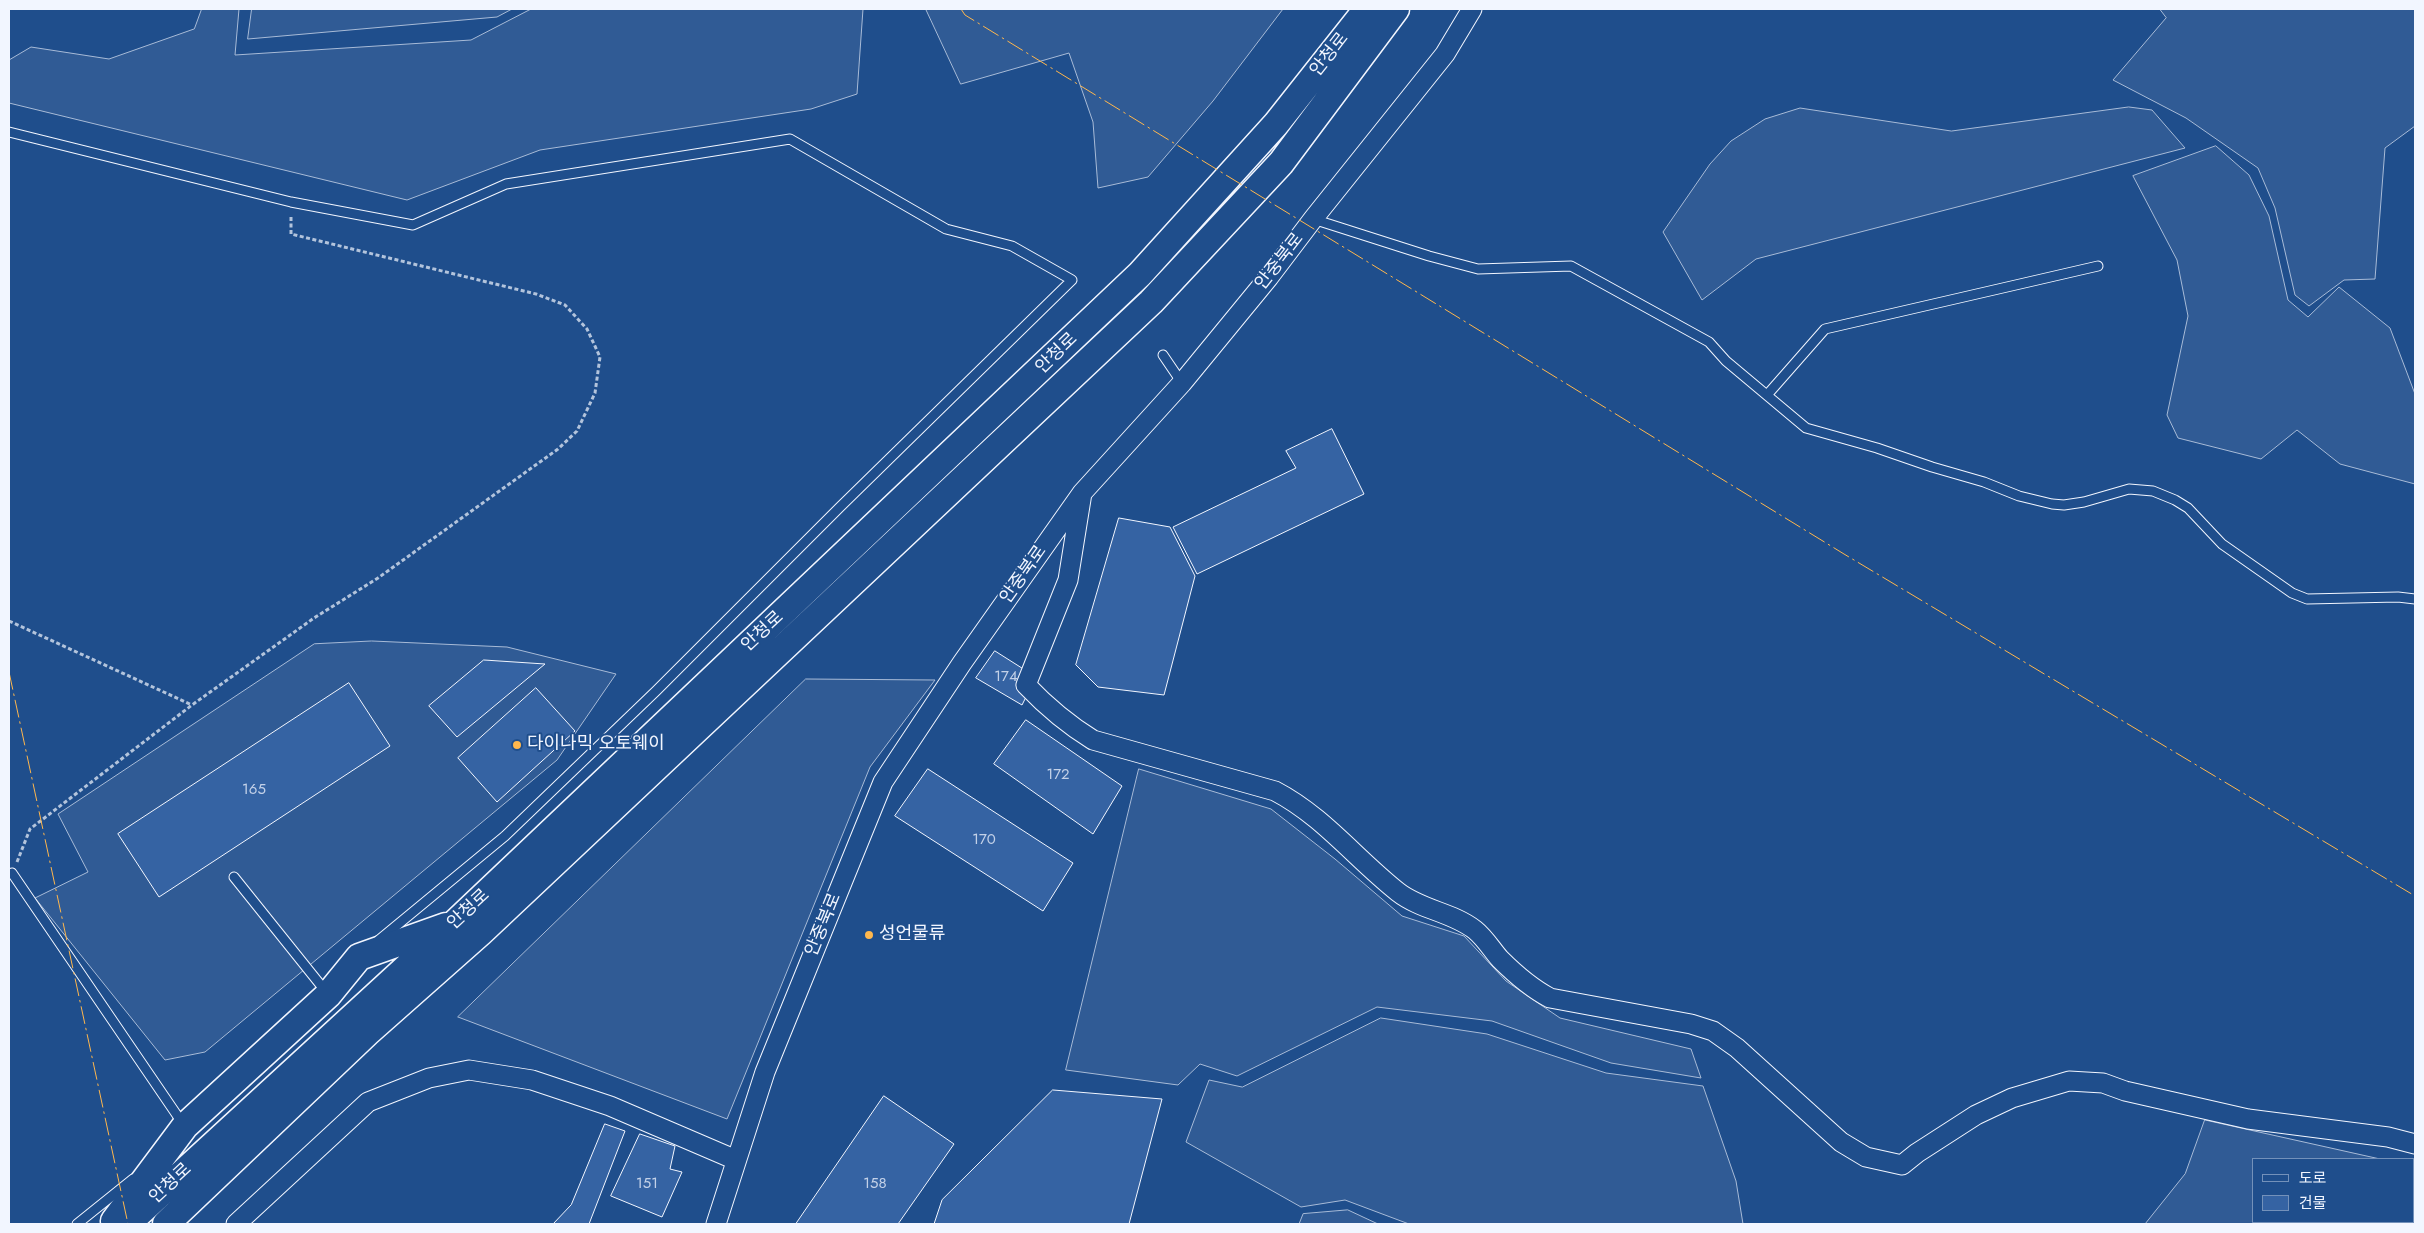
<!DOCTYPE html>
<html>
<head>
<meta charset="utf-8">
<style>
	body { margin:0 }
	#map { position:relative; width:2424px; height:1233px; overflow:hidden; background:#1f4e8c; font-family:Jost,"Noto Sans KR",sans-serif }
	canvas { display:block }
	.frame { position:absolute; inset:0; border:10px solid #f2f6ff; pointer-events:none }
	.legend { position:absolute; left:2252px; top:1158px; width:162px; height:65px; box-sizing:border-box; background:#1f4e8c; border:1px solid #7391ba; margin:0; padding:6px 9px; list-style:none; font-size:15px; color:#f2f6ff }
	.legend li { display:flex; align-items:center; gap:10px; height:25px }
	.legend b { width:25px; border:1px solid #7391ba }
</style>
</head>
<body>
<div id="map">
<canvas width="2424" height="1233"></canvas>
<div class="frame"></div>
<ul class="legend">
<li><b style="height:6px;background:#1f4e8c"></b>도로</li>
<li><b style="height:14px;background:#3563a3"></b>건물</li>
</ul>
</div>
<script>
const context = document.querySelector('canvas').getContext('2d');
context.lineJoin = 'round';
function fill(path, color) { context.fillStyle = color; context.fill(path, 'evenodd'); }
function stroke(path, color, width, dash) { context.strokeStyle = color; context.lineWidth = width; context.lineCap = dash ? 'butt' : 'round'; context.setLineDash(dash || []); context.stroke(path); }
function label(font, color, halo, rows, align = 'center') {
  context.font = font + ' Jost,"Noto Sans KR",sans-serif'; context.lineWidth = 4; context.setLineDash([]); context.textBaseline = 'middle'; context.strokeStyle = halo; context.fillStyle = color; for (const [text, x, y, turn = 0] of rows) {
    context.save(); context.translate(x, y); context.rotate((+turn || 0) * Math.PI / 180); context.textAlign = isNaN(turn) ? turn : align; if (halo) context.strokeText(text, 0, 0); context.fillText(text, 0, 0); context.restore();
  }
}
const built = new Path2D(`
	M202,9H239L235,55L471,40L531,9H863L857,94L811,109L540,150L407,200L9,103V60L31,47L109,59L194,29Z
	M252,9H512L497,17L248,39Z
	M926,9H1283L1213,101L1148,177L1098,188L1093,122L1069,53L961,84Z
	M2160,9H2415V126L2385,148L2375,279L2344,280L2309,306L2295,295L2275,208L2258,168L2186,118L2113,80L2166,18Z
	M2129,107L2152,110L2185,148L1756,259L1702,300L1663,232L1710,164L1731,141L1765,119L1800,108L1951,131Z
	M2216,146L2249,175L2269,216L2288,300L2308,317L2339,287L2390,328L2415,394V484L2340,464L2297,430L2261,459L2178,438L2167,415L2188,316L2177,260L2133,176Z
	M372,641L507,647L616,674L557,760L205,1052L165,1060L35,898L88,872L58,814L314,644Z
	M806,679L935,680L870,767L727,1119L458,1017Z
	M1139,769L1271,809L1335,859L1402,916L1464,936L1506,981L1560,1018L1691,1049L1701,1078L1611,1063L1492,1021L1377,1007L1237,1076L1200,1064L1178,1085L1066,1070Z
	M1381,1018L1487,1034L1606,1073L1703,1086L1736,1181L1743,1224H1409L1345,1200L1301,1207L1186,1142L1209,1080L1242,1087Z
	M2205,1120L2380,1159H2253V1222H2357L2356,1224H2145L2185,1174Z
	M1348,1210L1378,1224H1299L1303,1214Z`);
const building = new Path2D(`
	M1332,429L1364,494L1197,574L1173,527L1296,468L1286,451Z
	M1119,518L1170,527L1195,576L1164,695L1098,687L1076,665Z
	M995,651L1036,677L1022,705L976,678Z
	M484,660L545,664L457,737L429,706Z
	M349,683L390,746L159,897L118,834Z
	M536,688L575,731L497,802L458,758Z
	M1026,720L1122,786L1093,834L994,764Z
	M928,769L1073,863L1043,911L895,816Z
	M1053,1090L1162,1099L1129,1224H934L942,1200Z
	M884,1096L954,1144L898,1224H796Z
	M605,1124L625,1131L589,1224H553L571,1205Z
	M640,1134L675,1146L670,1169L682,1172L662,1217L611,1196Z`);
const path = new Path2D(`
	M9,621L192,705
	M17,862L30,829L192,705L314,618L378,578L558,449L577,431L595,393L600,357L587,329L565,305L536,294L291,234V215`);
const lane = new Path2D(`
	M9,132L291,202L413,225L506,184L790,139L946,229L1012,246L1072,280L840,507L656,691L505,836L379,940
	M1313,219L1429,256L1478,269L1571,266L1709,342L1726,361L1806,428L1877,448L1932,467L1984,482L2019,496L2052,504L2064,505L2084,502L2129,489L2153,491L2175,500L2188,508L2222,544L2292,593L2307,599L2398,597L2415,599
	M1163,355L1182,383
	M1767,395L1825,329L2098,266
	M12,873L183,1124
	M234,877L327,993
	M77,1224L133,1179`);
const street = new Path2D(`
	M1082,493L1068,580L1026,685C1047,707 1067,724 1093,740L1275,791C1323,816 1355,858 1398,892C1421,910 1452,912 1475,930C1485,938 1492,950 1500,959C1516,975 1531,988 1550,998L1691,1024L1713,1031L1737,1048L1841,1142L1866,1157L1902,1165L1917,1153L1976,1115L2012,1098L2069,1081L2103,1083L2125,1091L2248,1119L2388,1137L2415,1144
	M236,1224L368,1102L429,1078L469,1070L532,1080L610,1106L736,1160
	M716,1224L765,1072L883,782L962,663L1082,493L1182,383L1269,277L1313,219L1445,54L1472,9`);
const secondary = new Path2D(`
	M114,1221L185,1126L328,995L359,957L446,926
	M127,1224L456,922L1140,274L1276,124L1367,9
	M166,1224L367,1033L480,933L1151,302L1281,163L1396,9`);
const power = new Path2D(`
	M961,9L965,15L1844,554L2415,896
	M9,672L128,1224`);
const markers = [
	[517,745,5,"#ffb74d"],
	[869,935,5,"#ffb74d"]
];
const numberNames = [
	["174",1006,677],
	["172",1058,775],
	["165",254,790],
	["170",984,840],
	["151",647,1184],
	["158",875,1184]
];
const streetNames = [
	["안청로",1330,55,-52],
	["안중북로",1280,262,-52],
	["안청로",1057,354,-44],
	["안중북로",1024,575,-55],
	["안청로",763,632,-43],
	["안청로",469,910,-43],
	["안중북로",824,925,-68],
	["안청로",171,1184,-43]
];
const poiNames = [
	["다이나믹 오토웨이",527,745],
	["성언물류",879,935]
];
fill(built, '#305b95');
stroke(built, '#a8bbd7', 1);
fill(building, '#3563a3');
stroke(building, '#f2f6ff', 1);
stroke(lane, '#f2f6ff', 11);
stroke(street, '#f2f6ff', 21);
stroke(secondary, '#f2f6ff', 29);
stroke(path, '#b3c4dc', 3, [4, 2.5]);
stroke(lane, '#1f4e8c', 9);
stroke(street, '#1f4e8c', 19);
stroke(secondary, '#1f4e8c', 26);
stroke(power, '#ffb74d', 1, [18, 4, 2.5, 4]);
for (const [x, y, r, color] of markers) { const dot = new Path2D(); dot.arc(x, y, r, 0, 2 * Math.PI); context.fillStyle = color; context.fill(dot); stroke(dot, '#1f4e8c', 2); }
label('15px', '#c3d1e8', null, numberNames);
label('18px', '#f2f6ff', '#1f4e8c', streetNames);
label('18px', '#f2f6ff', '#1f4e8c', poiNames, 'left');
</script>
</body>
</html>
